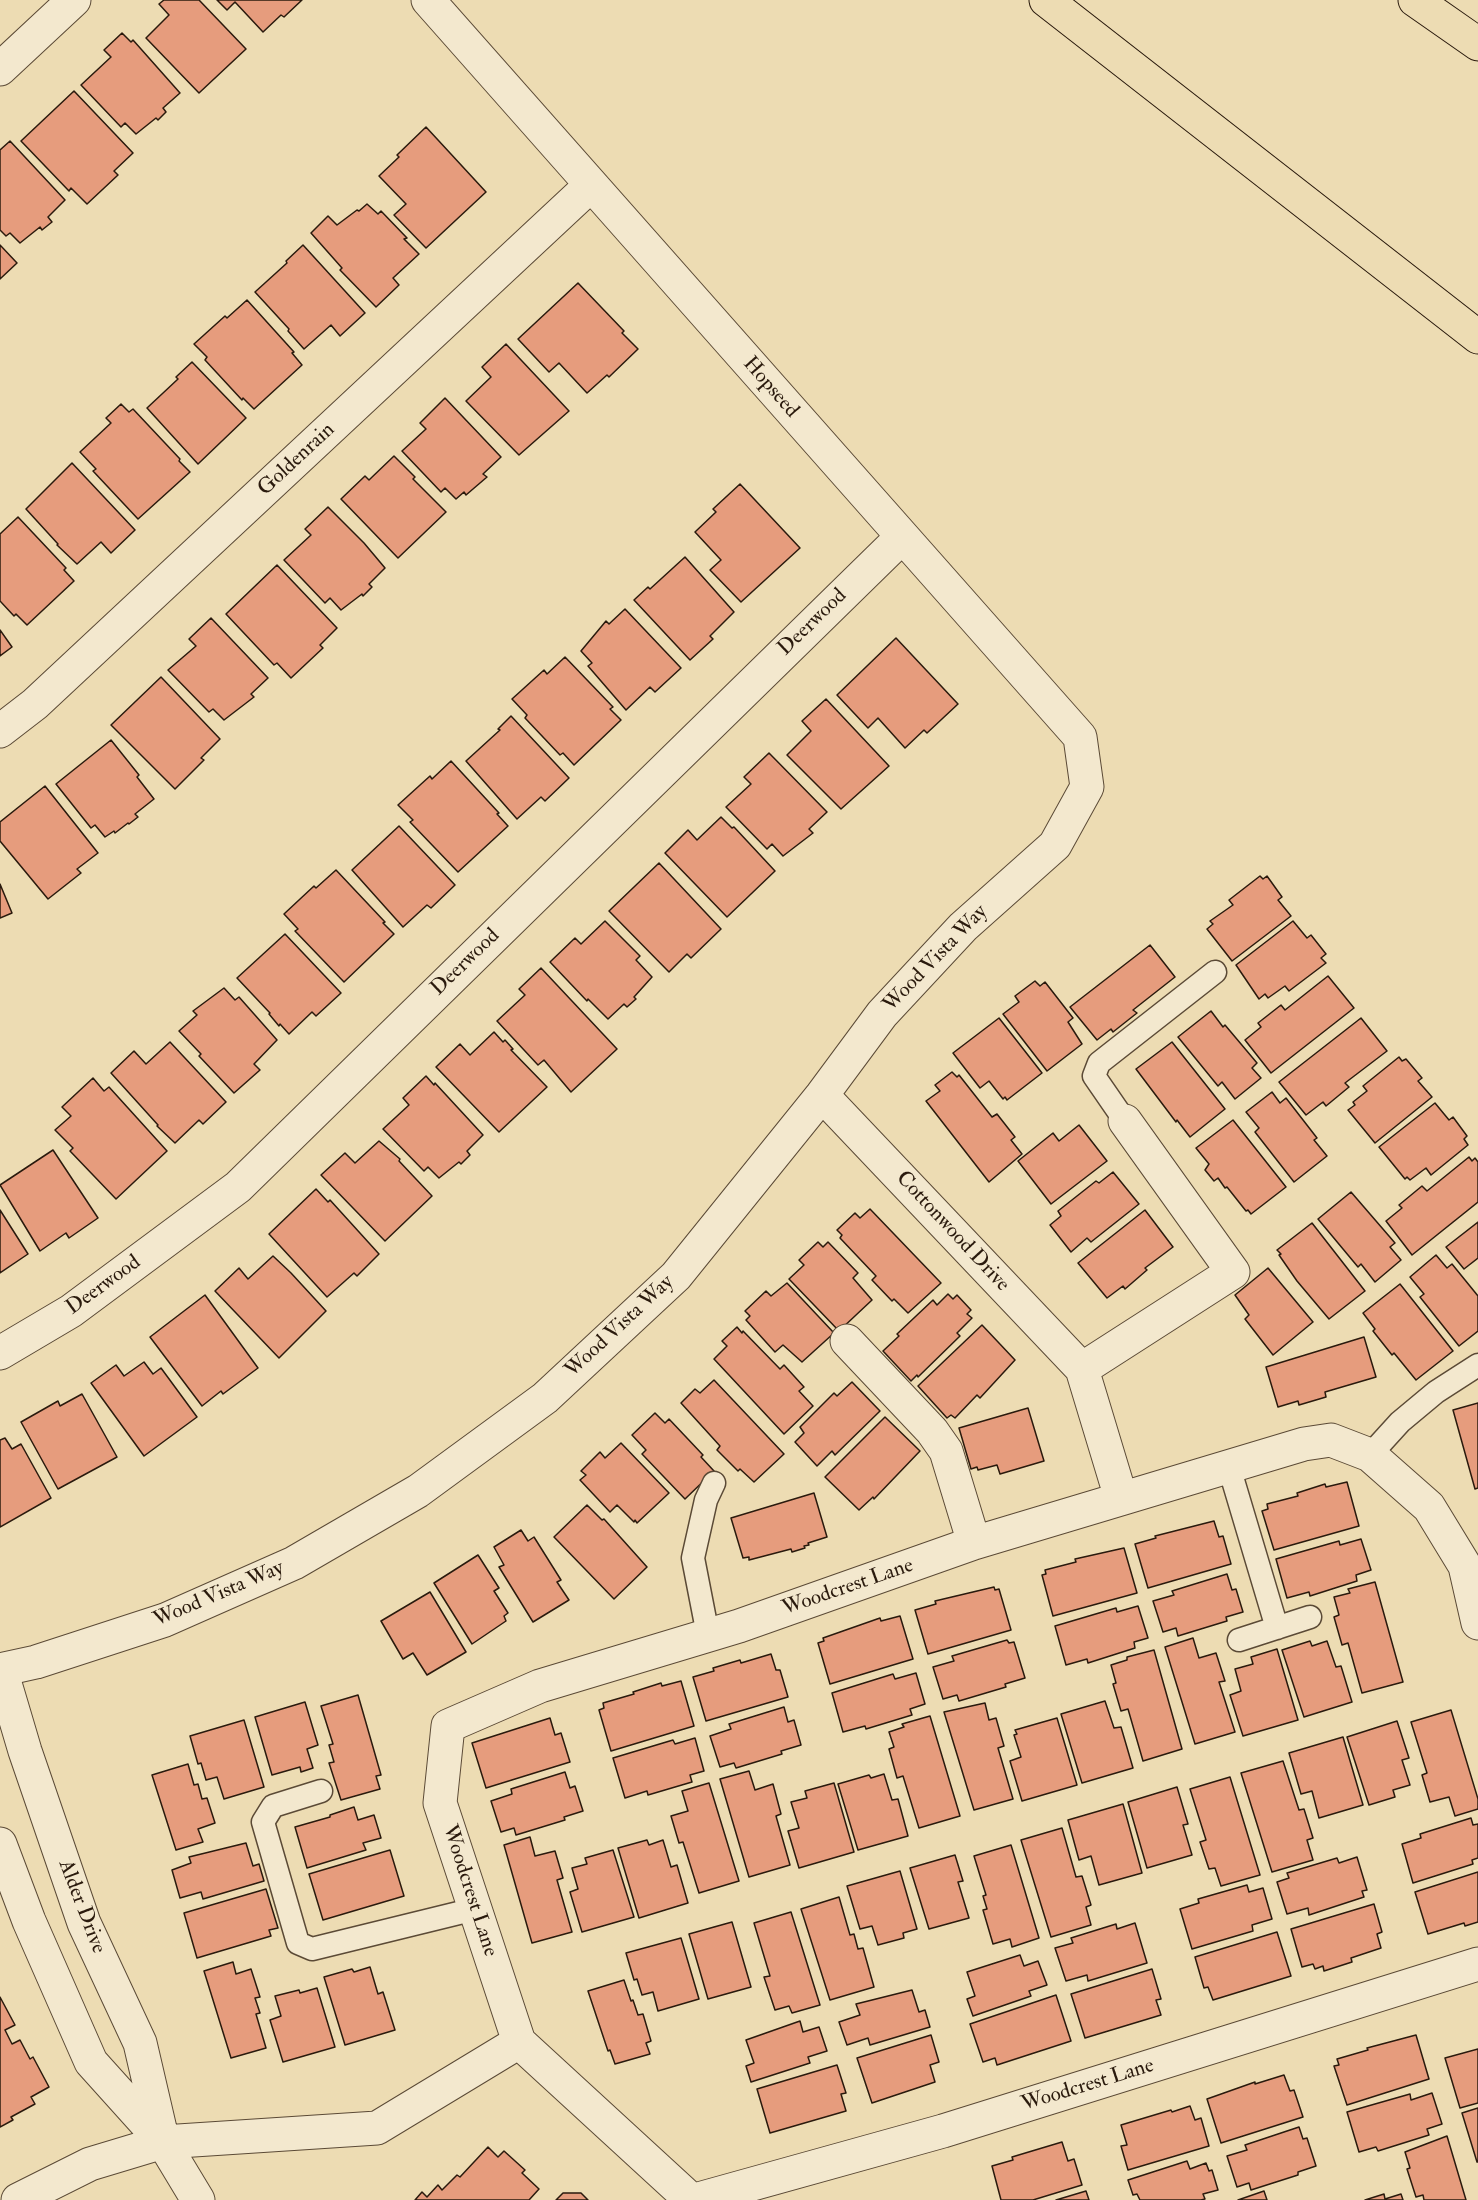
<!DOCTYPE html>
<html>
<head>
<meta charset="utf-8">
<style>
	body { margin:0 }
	canvas { display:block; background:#eddcb3 }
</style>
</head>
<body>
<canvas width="1478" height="2200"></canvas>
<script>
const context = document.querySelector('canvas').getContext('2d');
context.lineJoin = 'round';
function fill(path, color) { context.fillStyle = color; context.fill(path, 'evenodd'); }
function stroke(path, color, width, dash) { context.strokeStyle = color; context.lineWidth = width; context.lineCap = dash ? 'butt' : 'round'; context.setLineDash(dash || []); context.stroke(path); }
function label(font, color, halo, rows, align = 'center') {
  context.font = font + ' "IM FELL Double Pica",serif'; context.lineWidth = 4.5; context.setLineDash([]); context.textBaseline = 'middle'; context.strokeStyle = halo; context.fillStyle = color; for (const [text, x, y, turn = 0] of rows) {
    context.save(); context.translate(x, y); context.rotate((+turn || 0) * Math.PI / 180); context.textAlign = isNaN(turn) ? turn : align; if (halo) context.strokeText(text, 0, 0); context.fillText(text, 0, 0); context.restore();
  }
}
const building = new Path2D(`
	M164,0H199L246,49L199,93L146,38L169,15L159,4Z
	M217,0H302L284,17L281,15L263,32L235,2L227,10Z
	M122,33L131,42L133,40L180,93L163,108L166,112L158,120L156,118L136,134L125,123L121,127L81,85L111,57L104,50Z
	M74,91L133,153L114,171L118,175L87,204L71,188L69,191L21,141Z
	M426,127L486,192L426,248L394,215L406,204L379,176L399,157L397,155Z
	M10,141L65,200L48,217L52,222L42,230L40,227L20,243L10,233L6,236L0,230V150Z
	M367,204L378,214L381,211L407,238L404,239L419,254L393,278L399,285L376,307L340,270L342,268L311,233L328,216L337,225L357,210L359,211Z
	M0,245L17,263L0,279Z
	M303,245L365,313L340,336L331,325L304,349L288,331L289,329L255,292L287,263L286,261Z
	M578,283L624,331L622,333L638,349L609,377L607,375L587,393L559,363L549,372L518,339Z
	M247,300L294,352L292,353L302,365L254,409L243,398L242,400L205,360L207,357L194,344L225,316L227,318Z
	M506,344L569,411L519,455L466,401L491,377L482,367Z
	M192,362L246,418L198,464L147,408L178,379L176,377Z
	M445,398L501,457L483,474L487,477L466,495L464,492L456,499L445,488L441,492L402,451L426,429L420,423Z
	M121,404L129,412L133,409L180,459L179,461L190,472L138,519L93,471L96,469L80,452L111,423L106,418Z
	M394,456L415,477L413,479L446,512L398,558L341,499L365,476L369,480Z
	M72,463L135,530L111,553L101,542L77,564L57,545L58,544L26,509Z
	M740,484L800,548L741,602L710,570L721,560L695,532L716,512L713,509Z
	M328,507L364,543L385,568L369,584L372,587L363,596L362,594L341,610L330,598L325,603L284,560L311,535L305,529Z
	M18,517L66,568L64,570L74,581L27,625L16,614L14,616L0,601V534Z
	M685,557L734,612L710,636L713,639L690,660L634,600L648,587L650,589Z
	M277,565L337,628L320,645L323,648L291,678L277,663L274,665L226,614Z
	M625,609L681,668L655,692L650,687L626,710L588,666L592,663L581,651L606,621L609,624Z
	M211,618L268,678L251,694L254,697L224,720L213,709L209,712L168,670L196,646L189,639Z
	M0,630L12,647L0,656Z
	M896,638L958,704L927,733L924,730L905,748L878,718L868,728L837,695Z
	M565,657L613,707L610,709L621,720L574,765L563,753L560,755L525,718L527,715L512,699L544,670L547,674Z
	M161,677L220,739L201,758L204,760L175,789L111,725Z
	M826,699L889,766L841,809L787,755L811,731L802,721Z
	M511,716L569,778L545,801L541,797L517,819L466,761L500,730L498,729Z
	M111,740L139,775L137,777L154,799L135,814L138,817L129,824L128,823L115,833L114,831L105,837L95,825L91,828L56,784Z
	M769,753L827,812L809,829L813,833L783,856L772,844L767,849L726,807L751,784L744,777Z
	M451,761L499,813L497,814L508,826L458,872L410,822L413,820L398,805L430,776L432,779Z
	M45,786L98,853L77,869L81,873L48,899L0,841V822Z
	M721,817L732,828L734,827L775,871L727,917L665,853L688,830L697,840Z
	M399,826L455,885L431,908L427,905L403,927L352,870Z
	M659,863L721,929L691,958L687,954L669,972L609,911Z
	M336,870L385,922L383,923L394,934L344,982L295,931L298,929L284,914L314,886L316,888Z
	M1260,876L1263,879L1267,876L1282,897L1278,900L1291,916L1232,961L1207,929L1213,924L1210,921L1233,905L1229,900Z
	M0,884L12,913L0,918Z
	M605,921L640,956L636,960L652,977L634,997L636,999L627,1007L624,1004L608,1019L588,999L587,1001L550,962L575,938L581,944Z
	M1293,921L1307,938L1311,935L1326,954L1321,958L1326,963L1289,991L1285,986L1268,998L1265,994L1259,999L1236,965Z
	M285,934L341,993L316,1016L312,1012L289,1034L280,1024L279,1026L269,1014L270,1013L237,978Z
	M1150,945L1175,977L1133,1010L1137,1013L1113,1032L1111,1029L1097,1040L1070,1007Z
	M541,968L617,1049L571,1092L544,1060L538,1065L497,1021L525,995L519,989Z
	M1328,976L1354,1008L1271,1073L1245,1040L1261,1027L1258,1023L1281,1005L1285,1010Z
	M1035,981L1040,986L1045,982L1073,1018L1068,1022L1082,1044L1047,1071L1003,1014L1019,1002L1015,996Z
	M224,988L235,1000L239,997L277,1040L254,1064L260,1070L234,1093L199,1056L201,1054L179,1031L197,1015L193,1011Z
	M1211,1011L1223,1027L1225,1025L1257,1063L1252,1068L1261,1078L1235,1099L1222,1082L1218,1086L1178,1037Z
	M999,1018L1042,1073L1007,1100L1005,1097L1003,1099L989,1081L980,1088L953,1053Z
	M1361,1018L1387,1051L1345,1083L1349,1087L1326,1106L1323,1102L1306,1115L1279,1082Z
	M494,1032L503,1042L505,1040L513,1049L511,1050L547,1087L499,1132L436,1067L460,1044L470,1055Z
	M170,1042L226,1102L203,1124L199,1120L175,1143L157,1126L158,1125L111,1073L134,1051L146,1064Z
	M1172,1042L1225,1109L1190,1137L1177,1120L1176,1122L1136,1069Z
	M1399,1057L1402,1061L1406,1059L1422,1078L1418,1081L1432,1097L1375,1143L1348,1110L1355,1105L1353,1102L1367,1091L1363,1086Z
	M952,1072L957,1077L959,1075L992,1117L997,1114L1015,1137L1011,1140L1022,1154L989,1182L926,1101L940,1091L935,1085Z
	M426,1076L434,1085L435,1083L483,1135L467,1151L470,1155L461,1164L459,1162L439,1178L428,1167L424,1171L383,1129L409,1105L403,1098Z
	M93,1078L104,1091L109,1087L167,1151L116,1199L70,1151L73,1148L55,1130L71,1116L62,1107Z
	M1272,1092L1280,1103L1286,1098L1317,1138L1314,1140L1327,1156L1294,1182L1255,1132L1259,1128L1246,1112Z
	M1435,1103L1449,1120L1453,1117L1467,1136L1464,1139L1468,1145L1431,1175L1426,1168L1410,1180L1407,1177L1405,1179L1379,1147Z
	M1233,1120L1286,1187L1251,1214L1248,1210L1246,1211L1227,1187L1225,1188L1218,1178L1214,1181L1205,1170L1209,1164L1196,1148Z
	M1079,1125L1107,1161L1051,1204L1018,1161L1053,1133L1059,1141Z
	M379,1141L400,1159L399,1161L432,1196L385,1241L321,1175L345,1153L355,1163Z
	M53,1150L98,1218L69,1238L66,1233L40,1251L0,1185Z
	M1469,1157L1472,1161L1475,1158L1478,1162V1202L1412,1255L1386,1221L1402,1208L1399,1205L1422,1186L1427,1191Z
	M1113,1172L1139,1204L1091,1242L1087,1238L1071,1252L1050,1225L1061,1216L1058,1211L1096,1181L1099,1183Z
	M316,1189L328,1202L330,1200L379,1254L357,1276L354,1273L327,1297L269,1234Z
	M1351,1192L1395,1243L1390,1247L1401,1260L1375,1282L1361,1264L1358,1267L1318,1219Z
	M870,1209L941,1283L908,1313L894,1299L892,1301L872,1280L876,1276L840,1238L842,1235L837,1230L855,1213L860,1218Z
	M0,1210L28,1254L0,1273Z
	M1145,1210L1173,1247L1145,1268L1147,1270L1125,1289L1123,1286L1107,1298L1078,1263Z
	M1478,1222V1258L1464,1269L1446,1247Z
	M1312,1223L1365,1291L1329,1319L1297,1281L1279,1255L1281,1254L1277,1250Z
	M818,1242L823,1247L828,1242L858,1273L853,1278L872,1300L839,1331L789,1279L804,1265L799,1260Z
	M1436,1255L1447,1268L1452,1264L1478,1296V1331L1459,1346L1420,1297L1424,1294L1410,1277Z
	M273,1256L291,1273L326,1311L279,1358L215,1291L239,1268L248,1279Z
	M1268,1268L1313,1322L1273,1355L1245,1319L1249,1315L1235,1295Z
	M787,1283L834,1333L802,1362L783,1345L775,1352L746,1320L750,1316L745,1311L766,1291L771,1296Z
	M1400,1284L1453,1351L1416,1380L1394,1353L1392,1355L1373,1331L1375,1329L1363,1313Z
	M948,1294L953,1299L957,1295L971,1310L967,1314L972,1318L957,1333L960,1336L918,1377L917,1375L911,1381L883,1351L899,1336L897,1334L933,1300L937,1305Z
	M205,1295L258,1368L223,1394L221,1391L202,1406L150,1337Z
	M982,1325L1015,1360L980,1398L977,1395L955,1418L951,1415L947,1418L918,1386Z
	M737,1327L742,1333L743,1331L780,1369L784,1365L804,1387L799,1391L813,1406L784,1434L714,1359L727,1346L722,1341Z
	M1364,1337L1376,1377L1325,1392L1326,1397L1299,1405L1298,1401L1278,1407L1266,1367Z
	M144,1362L153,1374L161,1368L197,1417L144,1456L91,1383L116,1365L124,1376Z
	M714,1380L784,1454L754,1482L740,1469L738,1471L717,1450L720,1446L681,1403L695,1389L700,1393Z
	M852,1382L880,1411L835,1455L832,1451L817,1466L795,1442L804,1433L800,1427L834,1393L837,1396Z
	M82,1394L117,1457L58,1489L21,1422L58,1401L60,1406Z
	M1478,1403V1488L1475,1489L1453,1410Z
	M1028,1408L1044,1461L1000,1474L997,1465L978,1470L977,1467L971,1469L959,1428Z
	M655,1413L665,1423L669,1419L703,1455L701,1457L714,1471L685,1499L642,1454L646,1450L632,1435Z
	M885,1417L920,1451L874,1499L873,1497L859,1510L825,1477Z
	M5,1438L12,1449L21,1444L51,1498L0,1527V1440Z
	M621,1443L669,1493L637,1523L635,1520L634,1522L617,1505L610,1512L580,1480L586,1475L581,1471L600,1452L605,1458Z
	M1347,1482L1359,1526L1274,1550L1262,1511L1268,1509L1267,1504L1298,1496L1297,1493L1325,1484L1326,1487Z
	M814,1493L827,1537L808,1543L809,1545L804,1546L805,1548L792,1552L791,1549L749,1560V1557L743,1558L731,1518Z
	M587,1505L602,1520L604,1519L647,1567L614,1599L554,1537Z
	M1214,1521L1219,1537L1223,1536L1231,1564L1148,1588L1135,1544L1156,1538L1155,1536Z
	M521,1530L528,1541L534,1537L561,1580L557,1582L569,1600L533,1622L499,1567L504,1565L494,1547Z
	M1361,1539L1371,1570L1356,1575L1357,1581L1310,1596L1309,1592L1287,1598L1276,1559L1339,1541L1340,1545Z
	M1124,1548L1137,1593L1053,1616L1042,1575L1046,1574L1045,1570L1076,1562L1075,1559Z
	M478,1555L499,1588L494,1591L508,1613L504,1616L506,1621L472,1644L434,1583Z
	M1227,1574L1232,1590L1236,1589L1243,1612L1226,1617L1227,1621L1178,1636L1176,1628L1163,1632L1153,1601L1174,1595L1172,1591Z
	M1375,1582L1403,1682L1362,1693L1348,1643L1342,1645L1334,1617L1339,1615L1334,1597L1350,1593L1348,1589Z
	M994,1587L995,1590L999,1589L1011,1630L928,1654L915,1610L936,1604L935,1601Z
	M430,1592L466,1652L427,1675L413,1653L403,1659L381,1621Z
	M1138,1606L1148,1638L1134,1642L1135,1648L1088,1663L1087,1659L1066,1665L1055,1626L1116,1608L1117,1612Z
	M900,1616L913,1659L830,1684L818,1643L824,1641L823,1638L880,1618L881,1621Z
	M1193,1638L1199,1658L1216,1653L1225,1681L1219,1682L1235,1732L1195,1744L1165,1647Z
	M1007,1640L1009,1643L1014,1642L1025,1678L1005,1684L1006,1687L959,1701L957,1695L943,1699L933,1667L954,1661L952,1656Z
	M1310,1641L1312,1646L1327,1641L1336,1667L1341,1666L1352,1702L1304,1717L1282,1650Z
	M1277,1649L1298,1720L1243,1736L1230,1695L1241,1691L1235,1669L1253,1664L1251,1657Z
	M1154,1650L1182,1749L1143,1761L1128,1709L1121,1711L1113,1684L1116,1683L1111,1665L1127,1660V1657Z
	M771,1654L776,1670H780L788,1697L706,1721L693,1677L714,1671L713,1668L740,1660L741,1663Z
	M916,1673L925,1704L910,1709L912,1715L866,1729L865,1726L843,1732L832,1693L893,1674L895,1679Z
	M681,1681L694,1726L611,1751L599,1710L604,1708L603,1703L634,1694L633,1692L661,1683L662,1686Z
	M358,1695L381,1775L376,1776L380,1789L341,1800L329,1763L334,1762L329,1745L333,1744L321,1706Z
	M1105,1701L1114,1728L1121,1727L1133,1768L1082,1783L1061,1714Z
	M305,1702L318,1745L307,1749L313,1768L301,1772L300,1767L272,1775L255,1717Z
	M985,1703L989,1720L996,1718L1004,1746L998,1748L1013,1799L974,1810L944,1712Z
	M784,1707L788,1722L794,1720L801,1745L781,1751L782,1754L736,1768L734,1763L720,1767L710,1736L731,1729L729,1724Z
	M1451,1710L1478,1799V1809L1455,1816L1449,1797L1430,1802L1422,1775L1427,1773L1411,1722Z
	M930,1716L960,1816L919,1828L903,1776L897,1778L889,1749L894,1747L889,1732L904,1727L902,1724Z
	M550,1718L555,1735L561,1733L570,1762L486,1788L472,1743Z
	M1057,1718L1077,1785L1022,1801L1010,1761L1021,1757L1014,1735L1017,1734L1015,1730Z
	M244,1720L264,1787L224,1799L217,1777L206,1780L201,1763L198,1764L190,1736Z
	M1397,1721L1409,1758L1402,1760L1410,1785L1393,1790L1395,1797L1369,1805L1347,1737Z
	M1343,1737L1363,1805L1319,1818L1312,1791L1301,1794L1289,1753Z
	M695,1738L704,1771L690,1775L692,1782L648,1795L647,1791L625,1798L613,1758L673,1740L675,1744Z
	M1283,1761L1299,1810L1304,1809L1313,1838L1307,1840L1313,1860L1272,1872L1241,1773Z
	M188,1764L194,1785L198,1784L202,1799L207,1798L215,1823L198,1829L203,1842L176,1850L152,1775Z
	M749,1771L755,1790L773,1784L781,1814L776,1816L790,1865L749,1877L720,1779Z
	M565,1772L570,1788L575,1786L583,1811L564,1817L565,1820L516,1835L514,1828L501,1832L491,1801L512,1794L511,1789Z
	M884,1774L892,1800L898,1799L908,1836L858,1850L838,1784L869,1775L871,1778Z
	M1230,1777L1260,1875L1221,1886L1215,1868L1209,1869L1200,1842L1206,1840L1190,1789Z
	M709,1783L739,1881L699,1893L683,1842L679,1843L671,1816L688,1811L682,1791Z
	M834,1783L854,1852L799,1868L788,1831L799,1828L791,1802L807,1798L805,1791Z
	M1177,1787L1188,1824L1183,1825L1192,1855L1147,1868L1128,1802Z
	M1123,1804L1142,1873L1099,1885L1091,1856L1079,1860L1068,1820Z
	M354,1807L358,1820L374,1815L381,1838L363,1843L366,1850L307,1868L295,1827L330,1817V1815Z
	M1471,1818L1473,1825L1478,1824V1858L1472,1860L1473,1864L1413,1883L1402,1844L1421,1838L1420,1834Z
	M1062,1828L1076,1877L1082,1876L1091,1905L1086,1907L1091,1925L1051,1937L1021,1840Z
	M530,1837L535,1856L555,1851L563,1878L557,1880L572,1932L532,1943L504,1845Z
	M647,1840L649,1845L663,1840L671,1867L677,1865L688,1903L639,1918L618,1848Z
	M246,1843L253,1866L259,1864L264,1881L203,1899L201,1892L180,1898L172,1870L191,1863L189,1857Z
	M1011,1845L1039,1938L1012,1947L1010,1939L993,1944L983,1910L987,1909L983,1896L986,1895L974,1856Z
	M390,1850L404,1896L323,1920L309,1874Z
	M613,1850L634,1917L582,1932L570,1892L578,1889L572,1868L587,1864L585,1858Z
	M955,1855L963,1881L958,1882L969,1918L929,1929L910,1868Z
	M1357,1857L1367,1890L1362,1891L1364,1897L1309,1915L1308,1908L1287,1914L1277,1882L1289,1878L1287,1873L1337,1858L1339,1863Z
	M900,1871L917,1929L903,1933L904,1938L878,1945L872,1926L860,1929L847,1886Z
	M1478,1872V1922L1465,1926L1464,1923L1428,1934L1415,1892Z
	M1247,1885L1249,1892L1263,1888L1272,1919L1252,1925L1253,1931L1192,1949L1180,1909L1199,1903L1198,1899Z
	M266,1889L278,1928L269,1930L271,1936L197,1958L184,1913Z
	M839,1897L850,1935L854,1934L858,1949L863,1948L874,1987L830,2000L801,1909Z
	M1374,1904L1382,1932L1377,1934L1381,1948L1351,1958L1352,1962L1324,1971L1323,1966L1315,1969L1313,1964L1302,1967L1291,1929Z
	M791,1912L820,2005L792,2013L789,2006L775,2010L764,1977L770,1976L754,1923Z
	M732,1922L751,1987L708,1999L689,1934Z
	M1135,1923L1147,1963L1088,1981L1087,1975L1066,1981L1055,1948L1073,1943L1071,1938L1116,1924L1117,1929Z
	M1277,1932L1291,1976L1213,2000L1208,1987L1204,1988L1195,1957Z
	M681,1938L699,1999L658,2011L653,1992L642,1995L637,1979L634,1980L626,1953Z
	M1020,1955L1024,1966L1038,1961L1047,1985L1029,1991L1031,1996L973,2016L967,1999L975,1996L967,1972Z
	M233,1962L236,1974L251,1969L260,1997L255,1998L260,2013L256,2014L266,2048L231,2058L204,1971Z
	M370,1967L378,1994L383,1992L395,2030L345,2045L324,1977L352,1969L354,1972Z
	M1152,1969L1161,1999L1156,2000L1161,2015L1085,2038L1071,1994Z
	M624,1980L631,2001L633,2000L638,2015L643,2014L651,2041L646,2043L650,2054L615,2064L610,2050L608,2051L588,1991Z
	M317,1988L335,2047L283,2062L270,2020L281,2016L275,1996L299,1990L300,1993Z
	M912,1990L919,2012L925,2010L930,2027L870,2045L868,2038L847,2045L839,2022L860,2015L856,2004Z
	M1056,1995L1071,2041L997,2065L995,2058L983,2062L970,2024Z
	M0,1997L15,2025L5,2030L12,2044L20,2040L30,2059L33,2057L49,2087L31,2097L35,2104L11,2117L13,2120L0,2127Z
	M800,2021L803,2032L819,2027L827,2051L808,2057L810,2063L751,2082L746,2066L754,2063L746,2040Z
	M931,2035L939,2062L930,2065L935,2082L872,2103L857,2058Z
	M1416,2035L1429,2079L1347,2105L1334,2066L1339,2065L1337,2059L1368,2050L1367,2048Z
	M1478,2049V2103L1460,2108L1445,2058Z
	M837,2065L846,2093L841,2094L846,2111L770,2133L757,2089Z
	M1284,2075L1290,2091L1294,2090L1303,2117L1221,2143L1207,2099L1255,2082V2084Z
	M1432,2093L1442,2124L1427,2129L1429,2135L1378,2151L1376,2147L1359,2152L1347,2112L1410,2094L1411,2100Z
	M1190,2106L1195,2120L1201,2118L1209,2146L1128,2170L1121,2146L1127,2145L1121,2125L1171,2110L1172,2112Z
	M1478,2108V2162H1477L1462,2113Z
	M1299,2127L1303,2139L1307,2138L1316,2166L1298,2172V2175L1251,2190L1249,2183L1237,2187L1227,2156L1247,2150L1245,2145Z
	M1447,2136L1466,2200H1424L1423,2195L1416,2197L1407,2169L1410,2168L1405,2152Z
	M1062,2142L1068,2161L1074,2159L1082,2185L1033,2200H1001L992,2166L1013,2160L1012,2157Z
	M488,2147L498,2157L504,2151L525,2170L522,2173L539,2189L529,2200H415L422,2192L427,2197L438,2185L442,2190L457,2175L460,2177Z
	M1187,2161L1190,2169L1206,2163L1209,2171L1212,2170L1218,2190L1203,2194L1205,2199L1201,2200H1140L1137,2194L1133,2195L1128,2180Z
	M1086,2191L1089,2200H1056Z
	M1264,2191L1267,2200H1238Z
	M563,2193H581L588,2200H556Z
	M1384,2194L1385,2199L1401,2194L1403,2200H1365Z`);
const lane = new Path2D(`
	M1125,1121L1094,1076L1099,1063L1215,972
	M1370,1455L1400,1422L1436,1392L1478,1365
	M1229,1467L1277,1628
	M708,1635L693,1558L706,1500L714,1483
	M1239,1640L1310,1617
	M321,1791L273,1806L263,1822L298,1943L312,1949L475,1909`);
const street = new Path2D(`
	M0,69L74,0
	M0,731L35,704L591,185
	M822,1095L1082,1369L1121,1498
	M847,1341L932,1431L946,1451L974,1543
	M0,1353L71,1311L238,1187L902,537
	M1082,1369L1233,1272L1125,1121
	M0,1670L36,1662L165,1620L294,1563L418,1491L545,1398L676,1276L822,1095L882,1014L963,927L1055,845L1087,787L1080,737L428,0
	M1,1670L25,1751L84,1923L140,2043L163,2142
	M0,1844L29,1921L91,2062L163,2142L198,2200
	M18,2200L90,2164L163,2142L377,2128L519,2042
	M691,2200L519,2042L440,1803L448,1726L540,1686L739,1626L974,1543L1304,1444L1331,1440L1370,1455L1429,1507L1465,1566L1478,1623
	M695,2200L943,2131L1478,1964`);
const highway = new Path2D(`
	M1046,0L1478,337
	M1415,0L1478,44`);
const streetNames = [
	["Hopseed",770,388,49],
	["Goldenrain",297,460,-43],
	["Deerwood",813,623,-44],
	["Wood Vista Way",936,959,-46],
	["Deerwood",466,963,-44],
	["Cottonwood Drive",952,1232,47],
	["Deerwood",104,1286,-36],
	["Wood Vista Way",620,1327,-43],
	["Woodcrest Lane",848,1588,-19],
	["Wood Vista Way",219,1595,-23],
	["Woodcrest Lane",469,1891,72],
	["Alder Drive",81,1907,69],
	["Woodcrest Lane",1088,2086,-17]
];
fill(building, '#e69c7d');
stroke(building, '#2a1a0d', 1.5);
stroke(lane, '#5b4a36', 25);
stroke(street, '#5b4a36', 35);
stroke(highway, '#2a1a0d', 35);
stroke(lane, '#f3e8ce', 22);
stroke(street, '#f3e8ce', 33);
stroke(highway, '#eddcb3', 33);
label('21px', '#2a1a0d', '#f3e8ce', streetNames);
</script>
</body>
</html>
